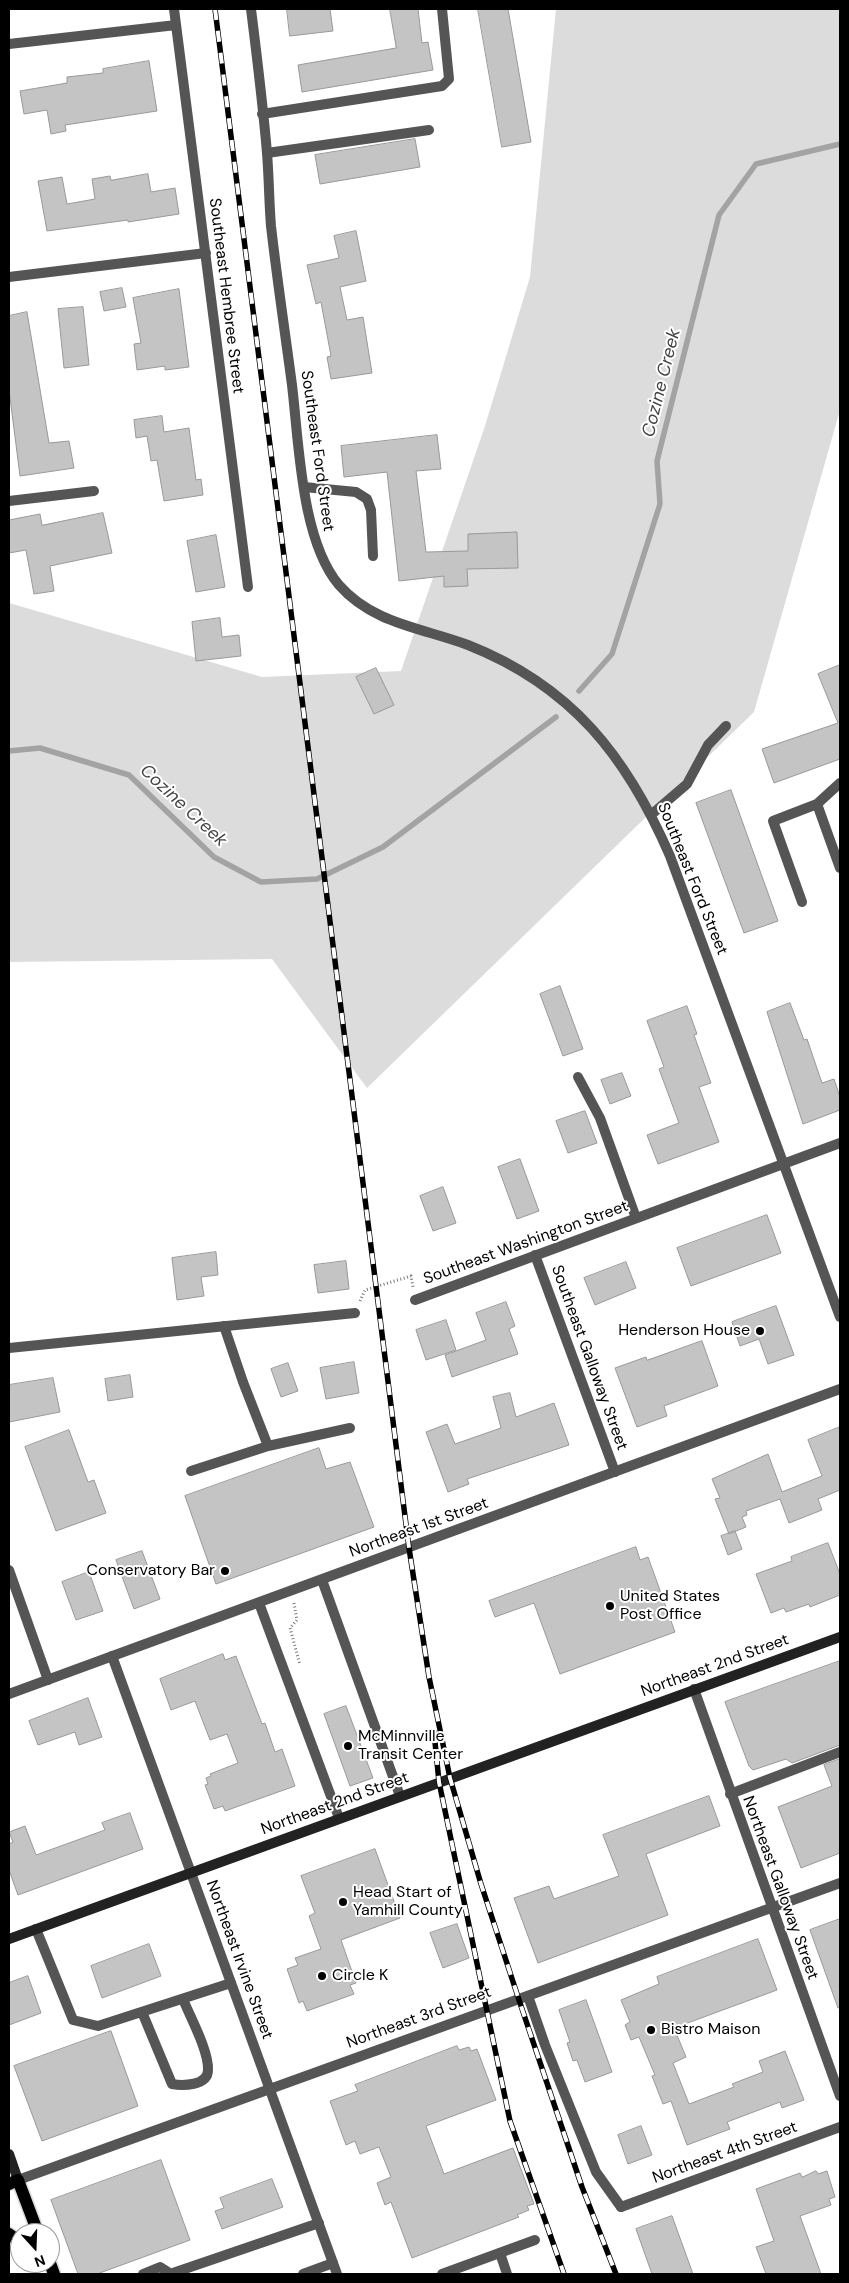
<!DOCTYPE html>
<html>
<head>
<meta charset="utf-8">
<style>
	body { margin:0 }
	#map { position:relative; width:849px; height:2283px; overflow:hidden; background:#fff; font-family:"DM Sans",sans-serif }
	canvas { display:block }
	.frame { position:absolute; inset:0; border:10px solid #000; pointer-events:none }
	.north { position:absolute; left:10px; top:2223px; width:50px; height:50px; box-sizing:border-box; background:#fff; border:1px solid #999; border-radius:50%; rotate:160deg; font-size:14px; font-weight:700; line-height:20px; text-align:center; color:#000 }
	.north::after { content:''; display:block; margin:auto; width:18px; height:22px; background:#000; clip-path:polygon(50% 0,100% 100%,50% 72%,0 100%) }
</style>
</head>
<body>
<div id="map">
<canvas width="849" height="2283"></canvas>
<div class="frame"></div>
<div class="north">N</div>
</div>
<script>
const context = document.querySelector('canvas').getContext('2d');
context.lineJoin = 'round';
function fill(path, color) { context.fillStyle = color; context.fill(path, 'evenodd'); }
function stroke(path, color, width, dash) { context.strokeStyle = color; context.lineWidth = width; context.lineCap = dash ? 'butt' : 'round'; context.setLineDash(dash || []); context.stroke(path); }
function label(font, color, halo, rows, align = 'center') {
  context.font = font + ' "DM Sans",sans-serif'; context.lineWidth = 4; context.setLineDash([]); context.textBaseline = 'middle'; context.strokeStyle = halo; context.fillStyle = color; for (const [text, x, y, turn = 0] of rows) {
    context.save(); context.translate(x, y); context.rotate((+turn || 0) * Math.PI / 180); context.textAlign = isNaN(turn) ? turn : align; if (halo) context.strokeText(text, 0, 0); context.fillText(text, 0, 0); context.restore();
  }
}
const green = new Path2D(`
	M556,9H840V410L754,712L367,1088L272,959L9,962V603L262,677L401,671L485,426L530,277Z`);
const stream = new Path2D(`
	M579,691L612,654L660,504L657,461L719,215L756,164L840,144
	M9,751L40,748L129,775L214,857L261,882L317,879L383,847L556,717`);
const building = new Path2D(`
	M287,9H330L333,31L290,36Z
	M390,9H418L422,43L428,42L433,70L302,92L298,65L396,48Z
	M478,9H508L531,142L502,147Z
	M149,61L157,111L65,125L66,131L51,134L47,110L24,114L20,91L67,83V77L103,73V69Z
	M415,139L420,167L320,184L315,155Z
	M148,174L151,192L175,188L179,214L128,222V220L47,231L38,181L62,177L67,204L95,199L92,179L110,176L111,180Z
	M356,231L366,281L340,287L347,320L363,317L372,373L331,379L327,357L331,356L321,302L316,304L307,265L339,258L334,236Z
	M122,288L126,307L104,311L100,292Z
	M179,289L189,367L165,370V366L137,370L134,344L141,343L133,298Z
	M83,307L89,365L64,368L58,309Z
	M27,312L49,443L69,441L74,468L20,476L9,390V316Z
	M162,416L164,432L189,428L196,480L201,479L203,495L164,501L157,460L151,461L147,436L136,438L134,420Z
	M437,435L441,469L416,471L426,552L468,551V534L517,532L518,568L467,569L468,586L444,587V576L399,581L387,472L344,477L341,446Z
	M103,513L112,553L50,566L54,591L34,594L26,550L9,553V520L40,514L42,525Z
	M216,535L225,587L196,592L187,541Z
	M220,618L222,637L239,635L241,656L196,661L192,622Z
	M840,665V759L774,783L762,749L838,723L818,674Z
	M376,668L394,705L374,714L356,677Z
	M731,790L778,921L744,933L696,803Z
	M560,986L583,1049L563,1056L540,994Z
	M790,1003L804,1040L807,1039L822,1083L834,1079L840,1097V1110L803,1124L767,1012Z
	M687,1006L697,1034L694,1035L711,1083L699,1087L719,1142L658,1164L647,1135L679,1123L659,1069L664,1067L647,1021Z
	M622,1073L631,1096L610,1104L601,1080Z
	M585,1111L597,1143L568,1153L556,1121Z
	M520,1159L539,1211L517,1219L498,1167Z
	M443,1187L456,1223L433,1231L420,1196Z
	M767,1215L781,1253L691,1286L677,1248Z
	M216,1252L218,1275L201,1277L204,1296L177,1300L172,1258Z
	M346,1261L349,1289L318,1293L314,1265Z
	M626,1262L636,1288L595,1305L584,1278Z
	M506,1302L515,1326L509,1329L518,1354L452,1377L445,1355L486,1340L476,1313Z
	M776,1306L794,1355L768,1364L759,1339L740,1346L732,1322Z
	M446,1320L456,1350L426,1360L416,1330Z
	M702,1341L718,1386L664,1406L667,1416L637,1427L615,1368L646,1357L647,1360Z
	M354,1362L359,1393L326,1399L320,1368Z
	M288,1363L298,1391L281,1397L271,1369Z
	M130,1375L133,1397L108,1401L105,1379Z
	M53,1378L60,1412L9,1422V1385Z
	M510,1393L516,1417L554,1403L569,1445L467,1479L469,1484L448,1492L426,1432L447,1424L455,1444L501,1428L493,1397Z
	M840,1427V1490L818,1499L822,1510L789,1523L780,1499L746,1511L747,1515L742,1517L746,1527L729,1534L715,1499L720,1498L712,1479L768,1454L782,1492L822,1476L808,1440Z
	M69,1430L88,1482L94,1480L106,1513L56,1531L25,1447Z
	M319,1448L326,1469L350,1462L374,1527L216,1584L185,1496Z
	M735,1531L742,1549L728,1555L721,1536Z
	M828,1543L840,1574V1595L810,1607L809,1604L786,1612L784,1608L771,1613L756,1574L792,1561L791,1557Z
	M636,1547L640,1560L648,1557L675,1632L560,1674L534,1603L495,1617L489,1601Z
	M142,1551L160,1599L134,1609L116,1560Z
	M89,1572L103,1611L76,1620L62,1582Z
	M223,1654L225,1660L236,1656L262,1724L265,1723L275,1752L282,1749L295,1786L225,1811L223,1806L214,1809L205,1785L208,1784L206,1778L211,1776L210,1774L238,1763L227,1734L210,1740L195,1701L171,1710L160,1679Z
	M840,1661V1745L792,1763L786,1759L753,1770L749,1766L725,1702Z
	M88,1698L102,1737L79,1745L75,1732L38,1745L29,1721Z
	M346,1706L373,1778L350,1786L324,1714Z
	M840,1759V1853L801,1868L778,1807L832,1786L824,1765Z
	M709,1796L720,1826L646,1854L668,1915L538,1963L514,1898L549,1886L554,1899L619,1876L603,1835Z
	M130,1813L143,1849L18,1895L9,1870V1844L13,1842L9,1832L25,1826L36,1855L105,1830L102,1823Z
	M375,1849L400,1918L341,1940L356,1983L350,1985L354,1994L307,2011L303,2001L299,2003L287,1969L298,1965L295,1958L321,1949L309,1916L315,1913L301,1876Z
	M840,1919V2008H838L810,1930Z
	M457,1924L469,1958L443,1968L430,1933Z
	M758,1939L777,1990L674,2028L686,2057L673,2063L689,2104L734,2087L732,2084L763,2072L759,2061L785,2051L804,2100L782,2108L780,2102L727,2122L730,2129L687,2145L671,2101L663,2104L652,2076L655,2075L639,2037L631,2040L625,2025L630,2022L621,2000L659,1984L657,1977Z
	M149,1944L161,1976L102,1998L91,1966Z
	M28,1976L41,2013L9,2025V1983Z
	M586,2000L612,2072L585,2082L577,2060L573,2061L567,2043L570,2042L559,2010Z
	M111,2031L138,2106L42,2141L14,2066Z
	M457,2046L459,2050L469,2047L471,2051L477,2049L496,2100L426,2126L444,2174L513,2148L534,2204L527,2206L529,2210L517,2215L519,2217L412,2258L391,2202L385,2205L377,2183L391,2177L379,2147L360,2154L355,2141L346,2145L330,2101L358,2091L355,2085Z
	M641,2126L652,2155L628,2164L618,2135Z
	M161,2160L190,2240L97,2274H78L51,2200Z
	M816,2171L818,2174L827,2171L835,2197L829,2199L831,2205L800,2216L821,2274H766L756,2247L774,2241L756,2189L800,2173L802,2177Z
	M272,2179L283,2207L222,2229L215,2211L224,2208L220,2198Z
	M672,2216L693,2274H652L636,2229Z`);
const path = new Path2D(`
	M360,1301L365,1290L411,1276L413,1287
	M294,1603L297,1620L290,1628L300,1665`);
const service = new Path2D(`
	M262,114L442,86L449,79L442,9
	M267,153L429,130
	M304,487L356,492L367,499L371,510L373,556
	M9,501L94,491
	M840,783L817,804L840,868
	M652,814L687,784L708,745L726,726
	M802,902L773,821L817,804
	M578,1077L600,1118L636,1218
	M224,1326L243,1382L268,1446
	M191,1471L268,1446L350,1428
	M322,1580L400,1796
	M259,1603L339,1818
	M730,1794L840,1752
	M36,1929L73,2020L98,2026L231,1983
	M528,1996L545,2045L596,2172L621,2207
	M142,2012L172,2084C182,2086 208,2086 208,2070C209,2051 190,2017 183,1999
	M500,2253L507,2274
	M143,2274L160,2267L171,2274
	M170,2274L319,2223
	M303,2274L333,2263`);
const minor = new Path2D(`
	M174,9L248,587
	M9,44L176,25
	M9,277L206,253
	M535,1255L615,1472
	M415,1300L840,1143
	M9,1348L355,1313
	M9,1570L48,1680
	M112,1656L337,2274
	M694,1689L840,2096
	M621,2207L840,2127
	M442,2274L535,2240`);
const tertiary = new Path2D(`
	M251,9C257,57 263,105 267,153C269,177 269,202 271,226C277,279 285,332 292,385C299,443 301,540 339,585C373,624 423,628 468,645C572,686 627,757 670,856L840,1317
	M9,1694L840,1389
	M18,2180L840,1883`);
const secondary = new Path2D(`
	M9,1939L840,1637
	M9,2154L18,2180`);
const primary = new Path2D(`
	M9,2184L18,2180L38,2233
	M9,2234L20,2242
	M50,2263L54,2274`);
const rail = new Path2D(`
	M215,9L409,1548L429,1677L450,1778L481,1884L519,2000L582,2187L616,2274
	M434,1732L439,1782L510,2121L564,2274`);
const markers = [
	[760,1331,5,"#000"],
	[225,1571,5,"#000"],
	[610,1606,5,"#000"],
	[348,1746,5,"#000"],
	[343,1902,5,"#000"],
	[322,1976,5,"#000"],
	[651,2030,5,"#000"]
];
const streetNames = [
	["Southeast Hembree Street",226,296,83],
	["Southeast Ford Street",317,451,82],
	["Southeast Ford Street",692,879,68],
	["Southeast Washington Street",526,1243,-20],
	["Southeast Galloway Street",589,1358,70],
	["Northeast 1st Street",419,1528,-20],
	["Northeast 2nd Street",715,1666,-20],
	["Northeast 2nd Street",335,1804,-20],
	["Northeast Galloway Street",780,1888,70],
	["Northeast Irvine Street",239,1960,70],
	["Northeast 3rd Street",419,2018,-20],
	["Northeast 4th Street",725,2153,-20]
];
const poiNames = [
	["Henderson House",750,1331,"right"],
	["Conservatory Bar",215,1571,"right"],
	["United States",620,1597],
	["Post Office",620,1615],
	["McMinnville",358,1737],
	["Transit Center",358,1755],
	["Head Start of",353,1893],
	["Yamhill County",353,1911],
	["Circle K",332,1976],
	["Bistro Maison",661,2030]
];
const waterNames = [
	["Cozine Creek",662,383,-76],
	["Cozine Creek",183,806,43]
];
fill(green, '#dcdcdc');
stroke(stream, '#a3a3a3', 5.5);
fill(building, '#c4c4c4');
stroke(building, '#999', 1);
stroke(primary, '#dbdbdb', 15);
stroke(path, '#777', 3, [1, 2.5]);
stroke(service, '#555', 10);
stroke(minor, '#555', 10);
stroke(tertiary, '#555', 10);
stroke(secondary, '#222', 10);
stroke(primary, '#000', 12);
stroke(rail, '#000', 5.5);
stroke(rail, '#fff', 4, [11]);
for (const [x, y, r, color] of markers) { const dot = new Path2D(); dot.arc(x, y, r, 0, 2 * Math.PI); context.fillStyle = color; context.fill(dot); stroke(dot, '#fff', 2); }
label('16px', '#000', '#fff', streetNames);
label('16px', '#000', '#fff', poiNames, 'left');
label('italic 18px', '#444', '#fff', waterNames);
</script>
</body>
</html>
